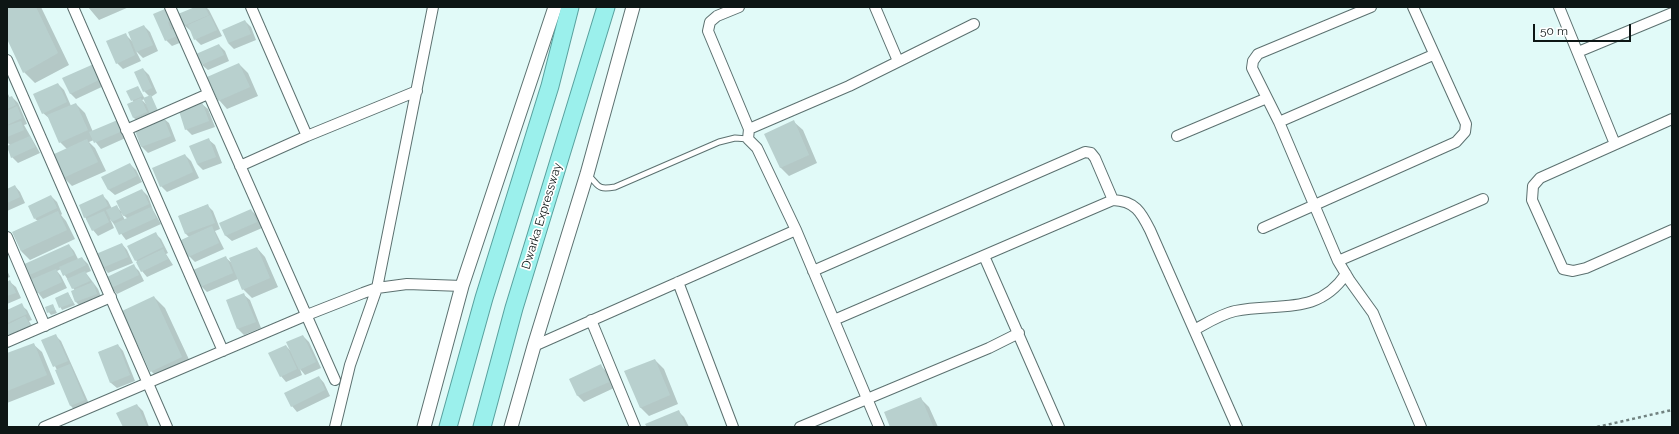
<!DOCTYPE html>
<html>
<head>
<meta charset="utf-8">
<style>
	body { margin:0 }
	#map { position:relative; width:1679px; height:434px; overflow:hidden; background:#e1faf8; font-family:Raleway,sans-serif }
	canvas { display:block }
	.frame { position:absolute; inset:0; border:8px solid #0d1615; pointer-events:none }
	.scale { position:absolute; left:1533px; top:24px; width:98px; height:18px; box-sizing:border-box; border:2px solid #0d1615; border-top:0; padding-left:5px; font-size:12px; line-height:14px; white-space:nowrap; color:#0d1615; -webkit-text-stroke:3px #fff; paint-order:stroke }
</style>
</head>
<body>
<div id="map">
<canvas width="1679" height="434"></canvas>
<div class="frame"></div>
<div class="scale">50 m</div>
</div>
<script>
const context = document.querySelector('canvas').getContext('2d');
context.lineJoin = 'round';
function fill(path, color) { context.fillStyle = color; context.fill(path, 'evenodd'); }
function stroke(path, color, width, dash) { context.strokeStyle = color; context.lineWidth = width; context.lineCap = dash ? 'butt' : 'round'; context.setLineDash(dash || []); context.stroke(path); }
function label(font, color, halo, rows, align = 'center') {
  context.font = font + ' Raleway,sans-serif'; context.lineWidth = 3.5; context.setLineDash([]); context.textBaseline = 'middle'; context.strokeStyle = halo; context.fillStyle = color; for (const [text, x, y, turn = 0] of rows) {
    context.save(); context.translate(x, y); context.rotate((+turn || 0) * Math.PI / 180); context.textAlign = isNaN(turn) ? turn : align; if (halo) context.strokeText(text, 0, 0); context.fillText(text, 0, 0); context.restore();
  }
}
const shadow = new Path2D(`
	M7,7H41L69,65L35,83L24,72L7,37Z
	M88,7H129L99,20Z
	M197,7H206L209,10L222,36L201,45L195,39L191,31L184,25Z
	M165,11L171,16L175,27L173,28L182,42L172,46L166,40Z
	M245,21L251,27L256,40L234,49L228,43Z
	M144,26L150,32L158,51L143,58L136,51L141,61L123,69L117,63L125,34L132,41Z
	M219,45L225,51L229,61L208,70L202,65Z
	M96,64L108,84L76,99L70,93Z
	M239,64L248,73L258,96L227,109L219,100Z
	M143,69L149,75L157,93L151,97L160,116L140,123L134,118V103L128,91L138,87L145,99L150,97L144,91ZM145,99L147,105L142,100Z
	M58,84L64,90L71,106L76,104L85,113L93,132L120,120L130,136L101,149L94,140L89,142L95,148L106,171L72,186L64,178L67,149L60,142L50,119L43,113Z
	M7,92L10,98L12,97L18,103L27,124L24,125L40,153L18,163L12,157L7,147L10,145L7,142Z
	M202,104L208,109L215,127L192,135L186,129Z
	M163,118L169,123L176,141L148,153L142,147L135,129Z
	M794,122L803,130L817,163L789,176L780,167Z
	M209,140L215,145L222,163L203,170L197,164Z
	M185,155L191,161L199,178L167,192L161,186Z
	M130,164L136,170L142,182L115,195L109,190L103,177Z
	M15,186L20,192L25,203L7,211V190Z
	M142,190L148,196L153,210L161,224L126,240L110,219L114,228L98,236L93,230L85,217L102,195L108,201L112,209L117,207L122,212ZM121,213L128,219L125,220Z
	M51,196L57,202L62,214L61,215L66,221L75,239L30,260L21,251L13,233L38,221L35,219Z
	M207,205L213,211L220,229L215,231L224,249L195,262L189,256V237L186,234L179,216Z
	M251,210L257,216L262,228L232,241L226,236L221,223Z
	M155,233L161,239L168,253L166,254L173,265L147,277L142,271L136,260Z
	M122,244L127,250L133,263L108,273L103,267Z
	M69,245L74,251L78,259L82,258L88,264L91,271L86,273L98,289L102,299L82,308L76,302L72,292L75,291L61,269L57,271L61,276L67,288L43,299L26,277Z
	M257,248L265,257L278,287L252,298L243,289L238,279L207,292L201,286L225,257L233,264Z
	M133,265L139,271L144,281L117,294L111,288Z
	M7,270L10,277L7,278Z
	M10,282L16,287L21,298L7,304V283Z
	M68,293L75,305L62,310L56,298Z
	M244,295L250,300L261,328L244,335L238,329L227,301Z
	M154,297L165,308L193,368L162,382L151,371Z
	M21,305L27,310L32,320L29,321L35,331L15,341L7,331V311Z
	M53,305L57,313L51,315L46,308Z
	M55,335L61,341L90,406L76,412L71,406L57,370L42,341Z
	M303,336L309,342L321,368L305,375L300,369L302,375L286,382L281,376L286,346L292,352Z
	M33,344L42,352L55,384L7,403V355Z
	M118,345L123,351L135,381L117,388L111,383L99,352Z
	M655,360L664,369L678,404L649,416L640,407Z
	M601,366L606,371L614,388L584,402L578,396L570,379Z
	M319,377L324,383L330,396L297,412L292,406Z
	M920,398L929,407L938,427H891L885,413Z
	M137,405L143,411L149,427H124Z
	M678,411L684,417L689,427H648Z`);
const building = new Path2D(`
	M9,7H36L58,53L23,73L7,39V8Z
	M195,7H205L209,15L183,26L178,14Z
	M165,9L170,21L168,22L171,30L174,29L177,36L165,41L153,14Z
	M210,15L217,30L194,40L188,25Z
	M245,20L251,34L228,43L222,30Z
	M144,25L153,45L136,52L128,32Z
	M126,33L135,55L116,64L106,41Z
	M219,44L224,55L201,65L196,54Z
	M96,63L103,78L70,94L62,78Z
	M239,63L250,87L218,101L207,77Z
	M143,68L152,88L143,92L134,72Z
	M58,83L67,102L42,114L33,94Z
	M138,86L143,96L131,101L126,91Z
	M151,95L159,113L151,116L143,98Z
	M12,96L16,105L7,109V98Z
	M141,98L147,112L133,118L127,104Z
	M202,102L209,121L185,130L179,111Z
	M76,103L88,130L59,143L47,115Z
	M17,106L22,118L7,125V111Z
	M163,116L171,136L141,147L134,128Z
	M120,119L125,130L94,143L89,132Z
	M794,120L809,155L780,168L764,134Z
	M21,121L24,130L7,137V126Z
	M30,136L35,147L11,158L7,146Z
	M209,138L216,157L197,164L189,146Z
	M87,139L98,162L63,178L52,155Z
	M185,154L193,172L160,187L152,168Z
	M130,163L137,176L108,190L101,177Z
	M15,185L20,197L7,203V189Z
	M142,189L149,204L123,216L116,201Z
	M103,194L108,206L84,218L79,205Z
	M51,195L57,208L34,219L28,206Z
	M208,204L215,223L185,234L178,216Z
	M117,205L122,217L112,222L106,210Z
	M151,207L156,218L119,235L114,224Z
	M251,209L257,222L225,236L219,223Z
	M58,211L67,230L21,251L12,232Z
	M104,211L109,222L92,231L86,219Z
	M212,226L219,243L188,257L181,240Z
	M156,232L163,247L135,261L127,246Z
	M122,243L128,257L102,268L96,254Z
	M69,244L74,255L25,277L20,266Z
	M257,247L270,278L242,290L229,258Z
	M163,249L168,259L141,272L136,262Z
	M226,256L233,273L200,287L193,270Z
	M82,257L86,265L63,276L59,267Z
	M134,264L139,275L111,288L105,278Z
	M56,269L62,282L36,294L30,280Z
	M85,271L90,281L72,289L67,279Z
	M10,280L16,293L7,296V282Z
	M93,282L97,294L75,302L71,291Z
	M68,292L73,303L59,308L55,298Z
	M244,293L256,322L237,329L226,300Z
	M154,296L182,357L150,372L122,311Z
	M22,303L27,314L7,323V310Z
	M53,304L55,310L47,313L45,307Z
	M25,316L30,325L8,335L7,325Z
	M56,334L68,361L53,367L41,340Z
	M303,335L316,362L299,370L286,342Z
	M34,343L47,375L7,391V353Z
	M118,344L130,375L110,383L98,352Z
	M286,345L297,369L280,377L268,353Z
	M655,359L670,395L640,408L624,371Z
	M70,364L85,400L70,406L55,370Z
	M601,364L609,382L577,396L569,379Z
	M319,376L325,390L291,407L284,393Z
	M921,397L933,426L890,427L884,412Z
	M137,404L147,427H123L116,413Z
	M679,410L686,427H647L645,424Z`);
const path = new Path2D(`
	M1597,427L1672,410`);
const service = new Path2D(`
	M588,175C600,186 596,190 615,187L719,142L735,138L748,139`);
const minor = new Path2D(`
	M73,7L223,351
	M170,7L335,380
	M251,7L307,136
	M739,7L717,16L710,22L708,31L749,129L748,139L757,148L796,230L879,427
	M875,7L898,61
	M1371,7L1258,54L1253,61L1252,68L1279,122L1338,261L1350,281L1373,313L1421,427
	M1559,7L1615,144
	M1578,52L1672,13
	M7,60L167,427
	M1672,119L1540,178L1533,186L1532,200L1563,269L1573,271L1586,268L1672,230
	M1279,122L1433,55
	M749,129L849,86L974,24
	M126,130L208,94
	M1177,136L1267,98
	M240,166L307,136L417,91
	M1263,228L1456,142L1465,132L1466,124L1413,7
	M7,237L45,326
	M984,256L1059,427
	M1338,261L1483,199
	M813,271L1085,152L1091,153L1095,158L1113,200
	M678,282L733,427
	M591,320L635,427
	M834,320L1113,200C1135,201 1141,212 1150,230L1237,427
	M1194,330C1207,323 1221,314 1235,311C1277,302 1317,317 1346,274
	M7,342L111,297
	M534,346L796,230
	M44,427L307,315L363,293L377,288L407,284L462,286
	M335,427L350,365L377,288L433,7
	M800,427L989,348L1019,333`);
const tertiary = new Path2D(`
	M424,427L462,286L555,7
	M511,427L534,346L587,174L633,7`);
const trunk = new Path2D(`
	M448,427L484,298L550,86L570,7
	M482,427L514,308L606,7`);
const streetNames = [
	["Dwarka Expressway",542,216,-73]
];
fill(shadow, '#0003');
fill(building, '#b8d0ce');
stroke(service, '#5c7170', 7);
stroke(minor, '#5c7170', 12);
stroke(tertiary, '#5c7170', 15);
stroke(trunk, '#59a19e', 19);
stroke(path, '#718280', 2.5, [3, 3]);
stroke(service, '#fff', 5);
stroke(minor, '#fff', 10);
stroke(tertiary, '#fff', 13);
stroke(trunk, '#9bf0ec', 17);
label('12px', '#0d1615', '#fff', streetNames);
</script>
</body>
</html>
